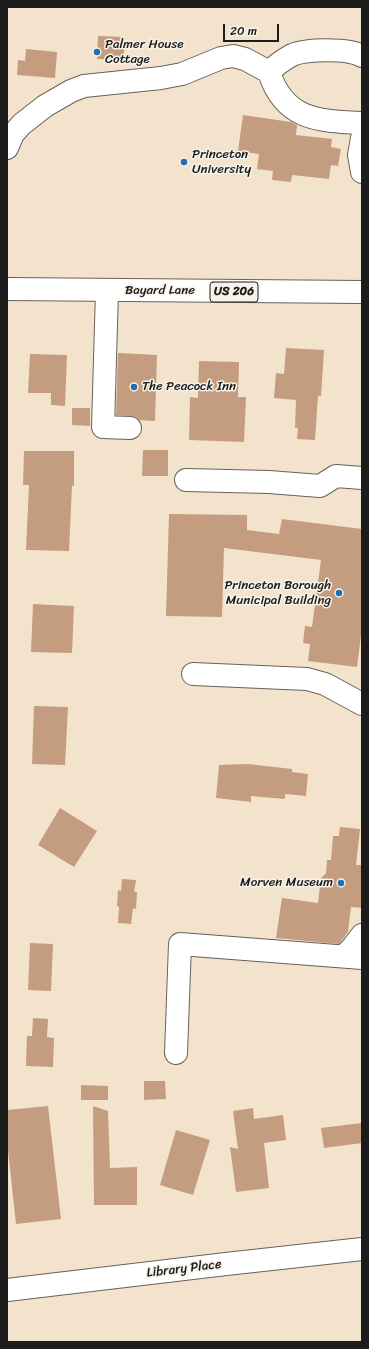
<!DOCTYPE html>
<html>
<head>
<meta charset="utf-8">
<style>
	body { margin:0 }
	#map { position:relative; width:369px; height:1349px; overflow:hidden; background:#f4e3cc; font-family:Sriracha,sans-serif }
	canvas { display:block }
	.frame { position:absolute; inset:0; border:8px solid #1c1c1c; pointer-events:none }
	.scale { position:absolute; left:223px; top:24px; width:56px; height:18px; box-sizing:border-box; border:2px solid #1c1c1c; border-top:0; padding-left:5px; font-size:12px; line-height:14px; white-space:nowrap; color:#1c1c1c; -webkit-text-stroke:3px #f7f3e8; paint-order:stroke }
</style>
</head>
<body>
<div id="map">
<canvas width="369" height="1349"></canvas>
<div class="frame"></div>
<div class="scale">20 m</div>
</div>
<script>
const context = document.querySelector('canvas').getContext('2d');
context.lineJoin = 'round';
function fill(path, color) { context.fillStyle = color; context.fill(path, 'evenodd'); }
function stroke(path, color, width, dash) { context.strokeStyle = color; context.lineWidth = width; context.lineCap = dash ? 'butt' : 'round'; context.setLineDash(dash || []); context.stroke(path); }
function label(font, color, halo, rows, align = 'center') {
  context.font = font + ' Sriracha,sans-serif'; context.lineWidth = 3; context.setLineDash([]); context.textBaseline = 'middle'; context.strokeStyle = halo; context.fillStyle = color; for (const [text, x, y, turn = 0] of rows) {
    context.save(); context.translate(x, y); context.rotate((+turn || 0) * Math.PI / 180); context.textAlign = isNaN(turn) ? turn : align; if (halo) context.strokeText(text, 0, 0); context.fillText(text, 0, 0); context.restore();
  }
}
const building = new Path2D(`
	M98,36L124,37V60L97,59Z
	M26,49L57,52L55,78L17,75L18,60L25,61Z
	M243,115L291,122L297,125L296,135L332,139L331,147L341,149L338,166L331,165L329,179L292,175L291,182L272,180L273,171L257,169L259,154L238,151Z
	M286,348L324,350L321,396H318L315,440L297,439L298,428H295L296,400L274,398L276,373L284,374Z
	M118,353L157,355L155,421L139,420L136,417L130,416L116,415Z
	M30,354L67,355L65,406L51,405V393H28Z
	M199,361L239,362L238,397H246L244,442L189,440L190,397L198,398Z
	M72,408H90V426L72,425Z
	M143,450H168V476H142Z
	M24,451H74V486H72L69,551L26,550L29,485H23Z
	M169,514L247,515V530L279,534L282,519L362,529V627L357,667L308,661L310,644L303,643L305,626L312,627L321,560L224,548L222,617L166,616Z
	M33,604L74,606L72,653L31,652Z
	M34,706L68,707L65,765L32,764Z
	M248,764L292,769V772L308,774L306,796L285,794V799L251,796V802L216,798L219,765Z
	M60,808L97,831L74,867L38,845Z
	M340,827L360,829L356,865H362V908L351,907L348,932L339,944L276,938L282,898L318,903L321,878L326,873L327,860H331L333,836H339Z
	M122,879L136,880L134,892H137L136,909L133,908L131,924L118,923L119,907L117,906L118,890L121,891Z
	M30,943L53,944L51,991L28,990Z
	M33,1018L48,1019L47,1037L54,1038L53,1067L26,1066L27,1036H32Z
	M144,1081H165L166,1099L144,1100Z
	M81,1085L108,1086V1100H81Z
	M48,1106L61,1219L16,1224L7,1141V1110Z
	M93,1106L108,1111L110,1168L137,1167V1205H94Z
	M253,1108L254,1119L283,1115L286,1140L264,1143L269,1188L236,1192L230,1147L238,1149L233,1111Z
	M362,1123V1143L324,1148L321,1128Z
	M176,1130L210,1140L193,1195L160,1185Z`);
const minor = new Path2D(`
	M362,56C348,48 306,49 292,55C283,60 276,65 269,72C284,120 318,121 362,123
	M362,138L359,155L362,172
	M7,148L13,134L22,124L45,106L71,91L84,86L161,78L182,74L221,58L233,56L245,59L269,72
	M107,291L103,427L130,428
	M186,480L269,482L320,486L336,476L362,478
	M193,674L307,679L325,684L362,704
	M344,956L352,948L362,935
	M176,1053L180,944L362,958
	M7,1290L226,1264L362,1249`);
const highway = new Path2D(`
	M7,289L362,292`);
const markers = [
	[97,52,4,"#1f6fb2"],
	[184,162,4,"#1f6fb2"],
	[134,387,4,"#1f6fb2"],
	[339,593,4,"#1f6fb2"],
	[341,883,4,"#1f6fb2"]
];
const shields = [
	[234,292,48]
];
const shieldNames = [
	["US 206",234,292]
];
const poiNames = [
	["Palmer House",105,45],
	["Cottage",105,60],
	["Princeton",192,155],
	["University",192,170],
	["The Peacock Inn",142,387],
	["Princeton Borough",331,586,"right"],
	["Municipal Building",331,601,"right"],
	["Morven Museum",333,883,"right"]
];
const streetNames = [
	["Bayard Lane",160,291],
	["Library Place",184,1269,-7]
];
fill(building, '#c49c7f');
stroke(minor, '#68625a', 24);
stroke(highway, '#68625a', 24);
stroke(minor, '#fff', 22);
stroke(highway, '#fff', 22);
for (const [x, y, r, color] of markers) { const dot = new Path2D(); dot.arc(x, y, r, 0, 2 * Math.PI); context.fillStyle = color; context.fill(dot); stroke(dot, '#f7f3e8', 1.5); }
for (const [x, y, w] of shields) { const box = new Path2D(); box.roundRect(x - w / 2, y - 10, w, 20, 3); context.fillStyle = '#f7f3e8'; context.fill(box); stroke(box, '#1c1c1c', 1); }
label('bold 12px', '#1c1c1c', null, shieldNames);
label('13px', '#1c1c1c', '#f7f3e8', poiNames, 'left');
label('13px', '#1c1c1c', '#f7f3e8', streetNames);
</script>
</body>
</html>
